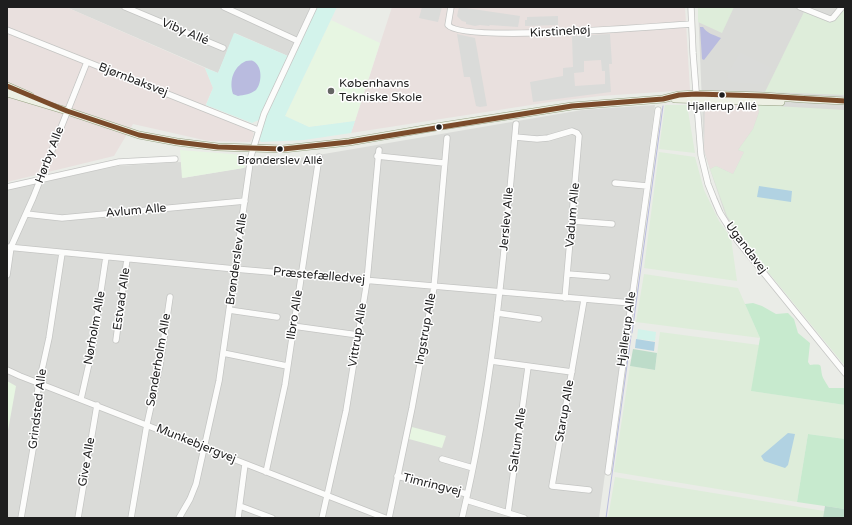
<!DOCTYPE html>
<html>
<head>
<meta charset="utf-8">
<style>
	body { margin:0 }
	#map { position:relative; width:852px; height:525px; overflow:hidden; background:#eaece7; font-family:"Varela Round",sans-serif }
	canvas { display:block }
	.frame { position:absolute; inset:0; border:8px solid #1e1e1e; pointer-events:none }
</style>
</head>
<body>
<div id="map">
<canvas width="852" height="525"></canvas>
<div class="frame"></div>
</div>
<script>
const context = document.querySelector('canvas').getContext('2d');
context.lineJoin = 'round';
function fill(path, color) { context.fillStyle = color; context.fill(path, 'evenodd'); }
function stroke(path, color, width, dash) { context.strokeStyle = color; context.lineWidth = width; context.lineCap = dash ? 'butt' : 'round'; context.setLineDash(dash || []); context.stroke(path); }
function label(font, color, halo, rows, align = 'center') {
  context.font = font + ' "Varela Round",sans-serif'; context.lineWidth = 3; context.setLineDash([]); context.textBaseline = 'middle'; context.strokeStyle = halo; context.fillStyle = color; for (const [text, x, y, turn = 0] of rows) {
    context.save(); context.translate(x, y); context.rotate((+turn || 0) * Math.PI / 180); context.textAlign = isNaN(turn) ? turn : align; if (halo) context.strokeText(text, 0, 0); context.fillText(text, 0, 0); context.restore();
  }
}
const residential = new Path2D(`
	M66,7H311L288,56L235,33L218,73Z
	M698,7H845V364L751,251L726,217L704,151Z
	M655,105L599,518H7V189L118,166L181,162L183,178L582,110Z`);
const industrial = new Path2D(`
	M7,7H66L205,68L213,88L203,111L252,131L254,134L252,139L250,142L208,141L133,124L114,156L7,182Z
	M392,7H685L690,90L600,96L550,102L351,133Z
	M705,105H758L759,112L753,129L738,150L744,152L733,174L716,166L710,169L704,150Z`);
const education = new Path2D(`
	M331,20L380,43L355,121L309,127L285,116Z
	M180,150L244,155L246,159L244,168L182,178Z
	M7,381L16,386L7,436Z
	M412,427L446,436L442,448L409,439Z`);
const farmland = new Path2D(`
	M698,7H734L722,33L698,22Z
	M844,7L845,95L765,92L804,12L832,21Z
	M665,105H687L695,153L659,149Z
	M758,105L845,110V366L751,251L727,216L710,169L716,166L733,174L744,152L738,150L753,129L759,112Z
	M659,152L695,157L704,190L719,221L731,238L737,281L644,268Z
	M644,274L738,288L760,338L636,322Z
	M660,332L759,345L752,391L845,405V439L808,434L797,502L614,472L630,366L655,370Z
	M615,477L824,511L823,518H608Z`);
const grass = new Path2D(`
	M753,303L762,306L776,314L788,313L794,319L798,333L810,343L808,362L810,365C823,364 820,364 822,375C823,379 827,384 829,388H845V405L751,391L760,338L745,304Z
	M808,434L845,439V509L797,502Z`);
const forest = new Path2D(`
	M633,349L657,353L655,370L630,366Z
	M825,506L845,509V518H823Z`);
const park = new Path2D(`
	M317,7H337L285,116L309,127L355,121L351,133L304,140L261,142L259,139L260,130Z
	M234,33L288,56L259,120L252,123L206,105L213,88L205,68L218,73Z
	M638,329L656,332L655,341L637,339Z`);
const pitch = new Path2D(`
	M759,186L792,191L791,202L757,197Z
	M636,339L655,342L654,351L635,348Z
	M788,433L795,434L788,465L785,468L764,461L761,456Z`);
const parking = new Path2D(`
	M422,7H442L438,22L419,18Z
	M459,7L520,16L518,27L490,25L489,26L480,25L475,26L466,24V22L462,21L457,16Z
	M558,16V25L525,26V20H527V17Z
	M457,34L475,38L487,106L480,107L476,106L470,77H464Z
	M610,34L612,64H609L611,92L533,102L530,82L563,76V68L573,67L572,36ZM601,60L602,71H605V84L575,86L574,73L584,72V61Z
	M740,52L772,68L764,83L758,84L732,82L728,79L727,74Z`);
const water = new Path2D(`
	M700,27H703C706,33 714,35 721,38L704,60L702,59Z
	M246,61C248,61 251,60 253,61C263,66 262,83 256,90C251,94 244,95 238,96L233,94C229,81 233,67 246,61Z`);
const stream = new Path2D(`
	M632,333L663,106
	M606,518L631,336`);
const minor = new Path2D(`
	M125,7L223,48
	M224,7L298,41
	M451,7L448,25C461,43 659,26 691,24
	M691,7L693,53L701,155L708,184L714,199L720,213L737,240L845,373
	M800,7L830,19L833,18L842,7
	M7,30L258,130
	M515,137L537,139L548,138L572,131L577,133L579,136L565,298
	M377,156L444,163
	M615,183L647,186
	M7,187L119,162L175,159
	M26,214L62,218L245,201
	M573,221L612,224
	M7,247L235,269L631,303
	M568,274L607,277
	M7,275L11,247L33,198L87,62
	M584,300L552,486L589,490
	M229,310L277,317
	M497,313L539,319
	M293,326L358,335
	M116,340L127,259
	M223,353L287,366
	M491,361L572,372
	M7,370L20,376L385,518
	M81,399L92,350L106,257
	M442,459L473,468
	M266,472L285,385L319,157
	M608,472L658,110
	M397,476L467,494
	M466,500L524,518
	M240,506L272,518
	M508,513L528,367
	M21,518L37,426L39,407L37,395L39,383L49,338L62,253
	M78,518L97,405
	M131,518L147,424L160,365L170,297
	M179,518L190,499L196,484L219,381L251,156L264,114L314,7
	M238,518L245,464
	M322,518L346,411L367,281L379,150
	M389,518L412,408L434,287L447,138
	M462,518C493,389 504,256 516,124`);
const major = new Path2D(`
	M7,86L30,96
	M7,93L67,111L139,135L177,142L218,147L283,149L349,142L436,127L572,106L663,99L679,95L696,94L763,96L804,99L845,101
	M675,99L781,102`);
const bus1 = new Path2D(`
	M7,86L67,111L139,135L177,142L218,147L283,149L349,142L572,106L663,99L679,95L696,94L763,96L845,101`);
const markers = [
	[331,91,4,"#656664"],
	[722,95,3.5,"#1e1e1e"],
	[439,127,3.5,"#1e1e1e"],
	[280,149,3.5,"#1e1e1e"]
];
const busNames = [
	["Hjallerup Allé",722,107],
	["Brønderslev Allé",280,161]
];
const streetNames = [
	["Viby Allé",185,32,23],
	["Kirstinehøj",560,32,-3],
	["Bjørnbaksvej",133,80,21],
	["Hørby Alle",50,155,-69],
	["Avlum Alle",136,211,-5],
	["Vadum Alle",573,215,-85],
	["Jerslev Alle",507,219,-85],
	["Ugandavej",746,248,53],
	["Brønderslev Alle",237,259,-82],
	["Præstefælledvej",319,276,5],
	["Estvad Alle",122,299,-82],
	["Ilbro Alle",295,315,-81],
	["Nørholm Alle",95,328,-80],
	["Ingstrup Alle",426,329,-80],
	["Hjallerup Alle",627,329,-82],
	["Vittrup Alle",358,335,-81],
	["Sønderholm Alle",159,360,-80],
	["Grindsted Alle",38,409,-83],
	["Starup Alle",565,411,-80],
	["Saltum Alle",518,440,-82],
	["Munkebjergvej",196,444,22],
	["Give Alle",87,462,-80],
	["Timringvej",432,485,14]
];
const poiNames = [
	["Københavns",339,84],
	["Tekniske Skole",339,98]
];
fill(residential, '#dadbd8');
fill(industrial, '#e9e0de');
fill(education, '#e7f6e2');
fill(farmland, '#deedda');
fill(grass, '#c7eace');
fill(forest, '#bddcc9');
fill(park, '#d3f3eb');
fill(pitch, '#b1d2e2');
fill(parking, '#dadbd9');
fill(water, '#b9bbdf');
stroke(stream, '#b9bbdf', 1);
stroke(minor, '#c4c5c3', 7);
stroke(major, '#96a283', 8);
stroke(minor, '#fcfcfb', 5.5);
stroke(major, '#edf0e4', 7);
stroke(bus1, '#7a4b2a', 5);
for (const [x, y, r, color] of markers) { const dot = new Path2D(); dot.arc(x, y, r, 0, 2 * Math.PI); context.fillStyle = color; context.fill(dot); stroke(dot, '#fff', 1.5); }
label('11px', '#1e1e1e', '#fff', busNames);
label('12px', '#1e1e1e', '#fff', streetNames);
label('12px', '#1e1e1e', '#fff', poiNames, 'left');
</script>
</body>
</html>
